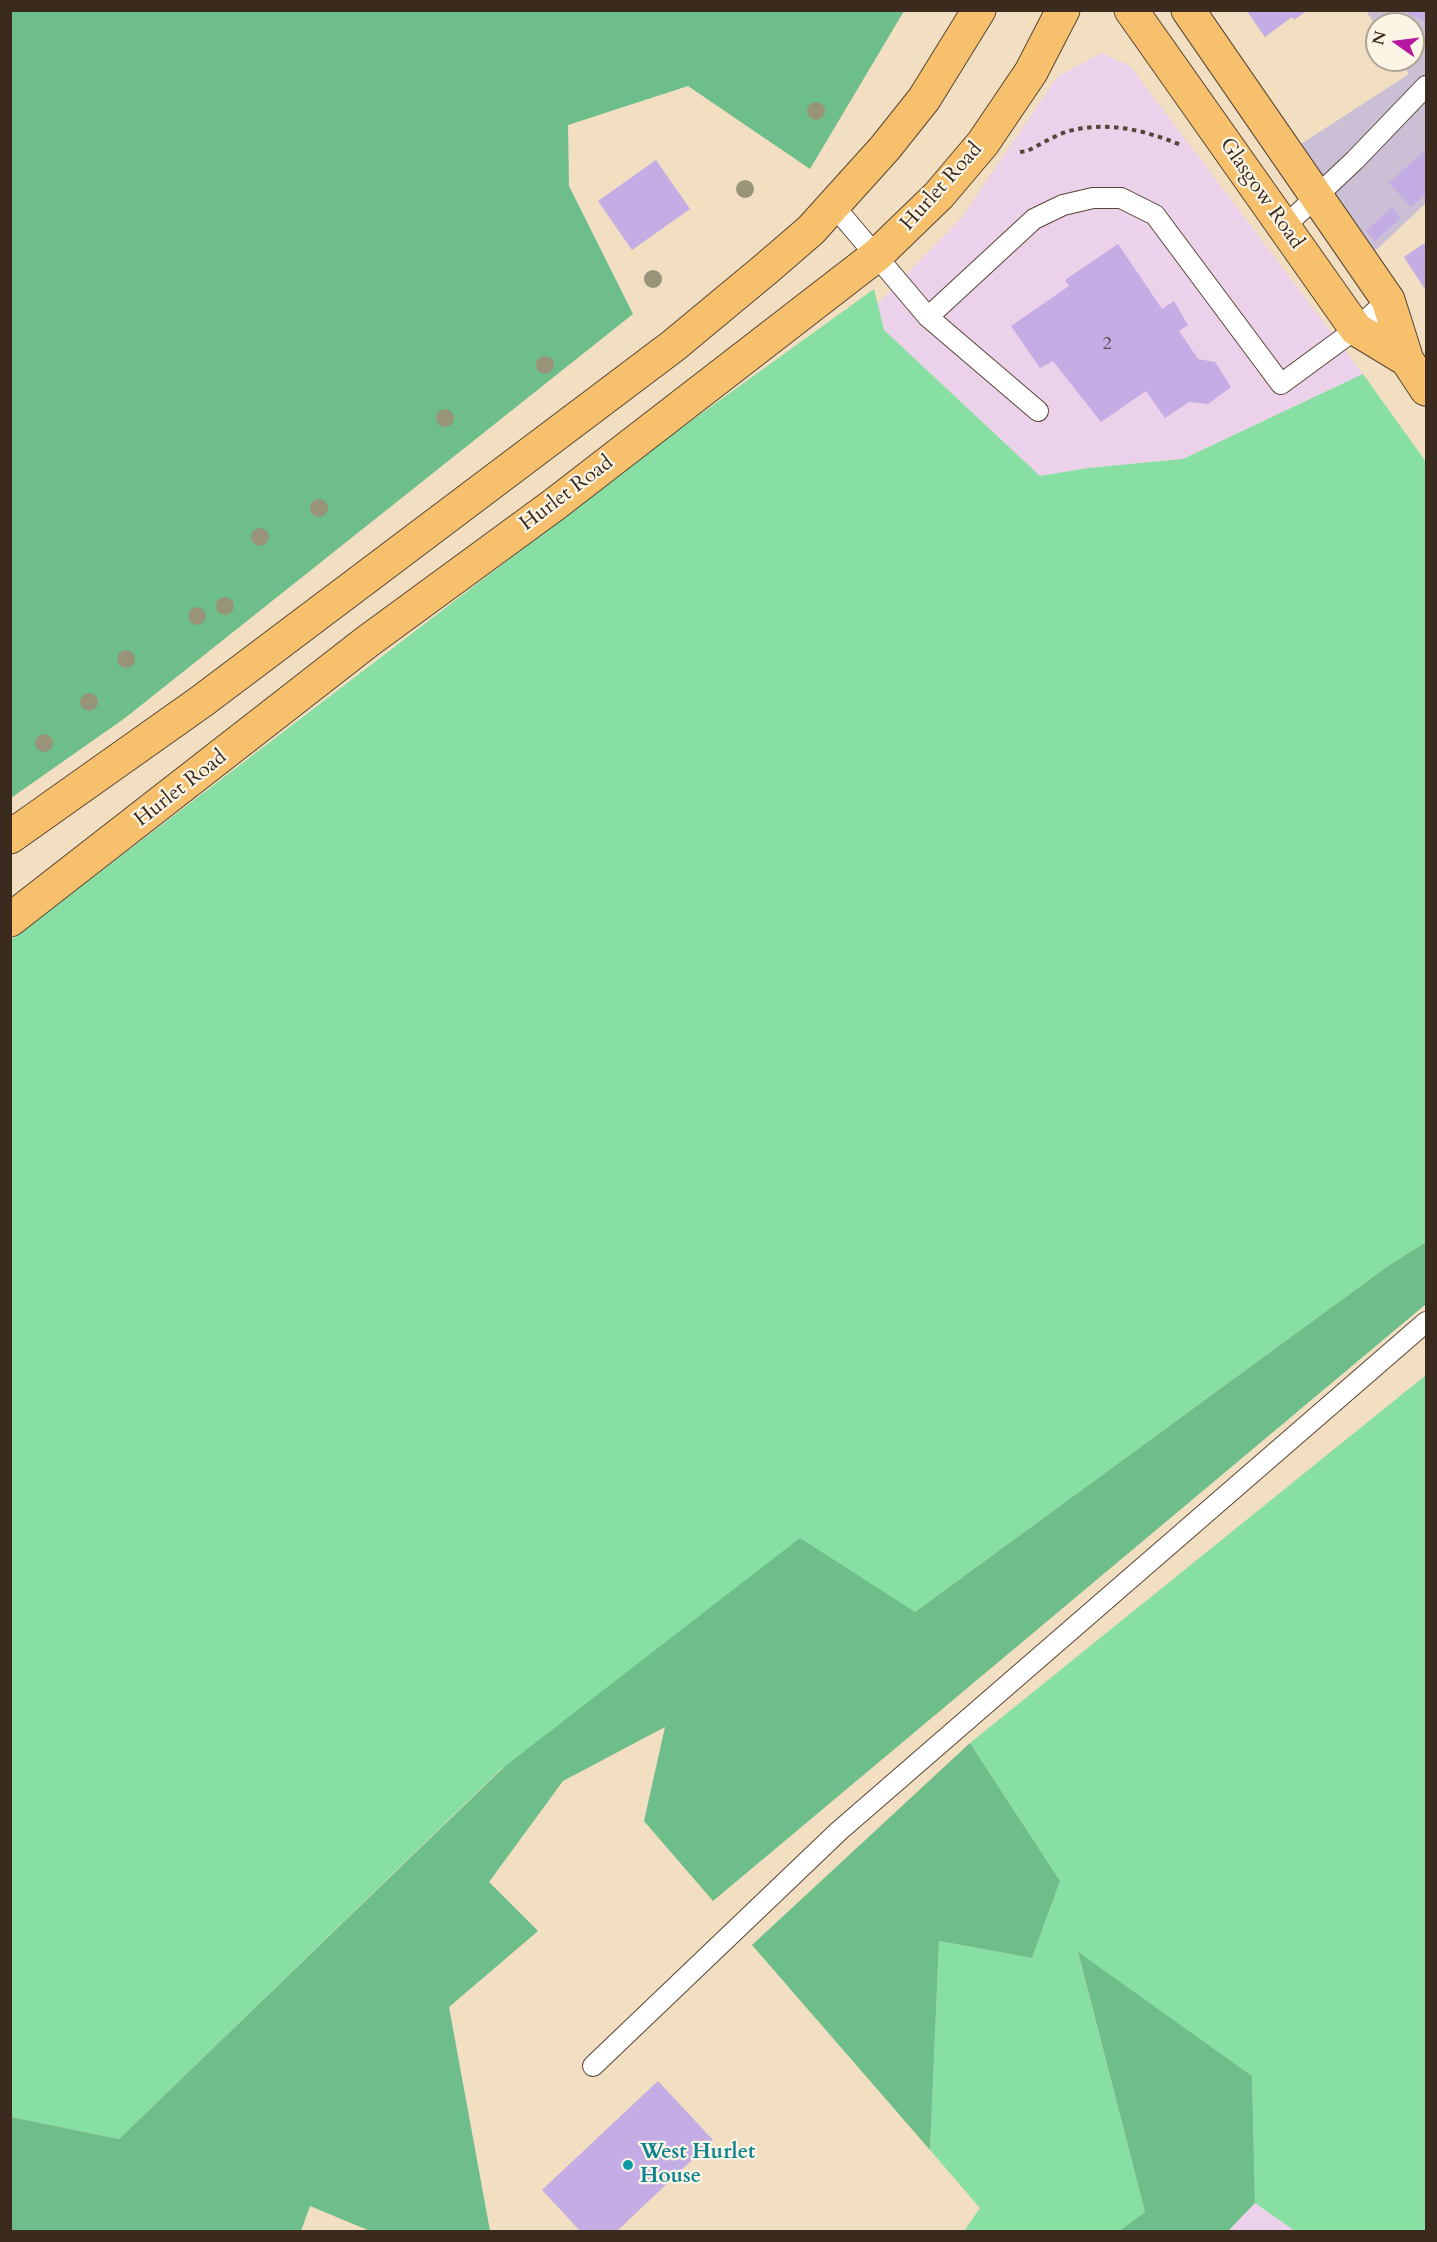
<!DOCTYPE html>
<html>
<head>
<meta charset="utf-8">
<style>
	body { margin:0 }
	#map { position:relative; width:1437px; height:2242px; overflow:hidden; background:#f2dec0; font-family:Cardo,serif }
	canvas { display:block }
	.frame { position:absolute; inset:0; border:12px solid #3b2a1e; pointer-events:none }
	.north { position:absolute; left:1365px; top:12px; width:60px; height:60px; box-sizing:border-box; background:#fcf5e5; border:2px solid #afa495; border-radius:50%; rotate:284deg; font-size:16px; font-weight:700; line-height:24px; text-align:center; color:#3b2a1e }
	.north::after { content:''; display:block; margin:auto; width:21px; height:27px; background:#b5179e; clip-path:polygon(50% 0,100% 100%,50% 72%,0 100%) }
</style>
</head>
<body>
<div id="map">
<canvas width="1437" height="2242"></canvas>
<div class="frame"></div>
<div class="north">N</div>
</div>
<script>
const context = document.querySelector('canvas').getContext('2d');
context.lineJoin = 'round';
function fill(path, color) { context.fillStyle = color; context.fill(path, 'evenodd'); }
function stroke(path, color, width, dash) { context.strokeStyle = color; context.lineWidth = width; context.lineCap = dash ? 'butt' : 'round'; context.setLineDash(dash || []); context.stroke(path); }
function label(font, color, halo, rows, align = 'center') {
  context.font = font + ' Cardo,serif'; context.lineWidth = 4.5; context.setLineDash([]); context.textBaseline = 'middle'; context.strokeStyle = halo; context.fillStyle = color; for (const [text, x, y, turn = 0] of rows) {
    context.save(); context.translate(x, y); context.rotate((+turn || 0) * Math.PI / 180); context.textAlign = isNaN(turn) ? turn : align; if (halo) context.strokeText(text, 0, 0); context.fillText(text, 0, 0); context.restore();
  }
}
const built = new Path2D(`
	M1101,53L1130,66L1363,374L1183,459L1088,468L1039,476L884,330L877,305L962,217L1057,77Z
	M1255,2203L1295,2231H1228Z`);
const industrial = new Path2D(`
	M1366,11H1426V203L1375,251L1301,144L1409,74L1400,60H1413V24H1377V27Z`);
const green = new Path2D(`
	M874,289L884,330L1040,476L1088,468L1183,459L1363,374L1426,462V1242L1388,1266L915,1612L503,1767L119,2139L11,2117V940L673,434Z
	M1426,1375V2231H1295L1255,2203L1252,2076L1078,1953L1145,2212L1119,2231H964L980,2208L930,2150L939,1941L1032,1958L1060,1881L970,1743Z`);
const forest = new Path2D(`
	M11,10H904V11L810,169L688,86L568,125L569,186L633,314L125,718L11,798Z
	M1426,1242V1304L713,1901L644,1821L665,1727L563,1781L489,1882L538,1931L449,2007L490,2231H370L310,2206L301,2231H11V2117L119,2139L504,1767L800,1538L915,1612L1388,1266Z
	M970,1743L1060,1881L1032,1958L939,1941L930,2150L752,1945Z
	M1078,1952L1252,2076L1255,2203L1228,2231H1119L1145,2212Z`);
const building = new Path2D(`
	M1246,10H1308L1294,20L1292,17L1265,37Z
	M1409,10H1426V21L1408,14Z
	M1426,149V193L1411,207L1389,183Z
	M656,160L690,209L632,250L598,201Z
	M1392,207L1401,218L1375,241L1366,231Z
	M1426,242V291L1404,257Z
	M1118,244L1162,309L1174,301L1188,325L1179,331L1198,359L1215,362L1231,387L1208,404L1189,402L1165,418L1146,391L1101,422L1053,361L1040,368L1011,326L1069,286L1065,280Z
	M658,2081L713,2140L616,2232H581L542,2190Z`);
const path = new Path2D(`
	M1020,152L1027,151C1040,145 1055,135 1069,131C1109,121 1144,130 1181,145`);
const service = new Path2D(`
	M834,206L928,317L1038,411
	M1284,227L1355,160L1426,86
	M928,317L1034,219L1063,205L1093,198H1121L1155,215L1281,384L1356,329L1388,300
	M593,2066L839,1831L1426,1322`);
const primary = new Path2D(`
	M1131,10L1356,329L1407,360
	M1188,10L1388,300L1407,360L1426,389
	M10,837L202,701L673,346L767,268L811,230L885,148L924,99L979,10
	M10,920L368,641L555,504L877,255L939,195L983,143L1031,72L1063,10`);
const trees = [
	[816,111],
	[745,189],
	[653,279],
	[545,365],
	[445,418],
	[319,508],
	[260,537],
	[225,606],
	[197,616],
	[126,659],
	[89,702],
	[44,743]
];
const markers = [
	[628,2165,6,"#0f9aa8"]
];
const numberNames = [
	["2",1107,345]
];
const streetNames = [
	["Hurlet Road",942,187,-48],
	["Glasgow Road",1261,194,55],
	["Hurlet Road",567,494,-37],
	["Hurlet Road",181,789,-38]
];
const cultureNames = [
	["West Hurlet",640,2153],
	["House",640,2177]
];
fill(built, '#ecd1ea');
fill(industrial, '#cbbfd5');
fill(green, '#87dfa4');
fill(forest, '#6dbe8a');
fill(building, '#c4ace4');
stroke(service, '#564536', 22);
stroke(primary, '#564536', 35);
stroke(path, '#564536', 4, [4.5, 4.5]);
stroke(service, '#fff', 20);
stroke(primary, '#f7c06c', 33);
context.fillStyle = '#98947a';
for (const [x, y] of trees) { context.beginPath(); context.arc(x, y, 9, 0, 2 * Math.PI); context.fill(); }
for (const [x, y, r, color] of markers) { const dot = new Path2D(); dot.arc(x, y, r, 0, 2 * Math.PI); context.fillStyle = color; context.fill(dot); stroke(dot, '#fcf5e5', 2); }
label('18px', '#5d4a50', null, numberNames);
label('21px', '#3b2a1e', '#fcf5e5', streetNames);
label('bold 21px', '#0d838f', '#fcf5e5', cultureNames, 'left');
</script>
</body>
</html>
